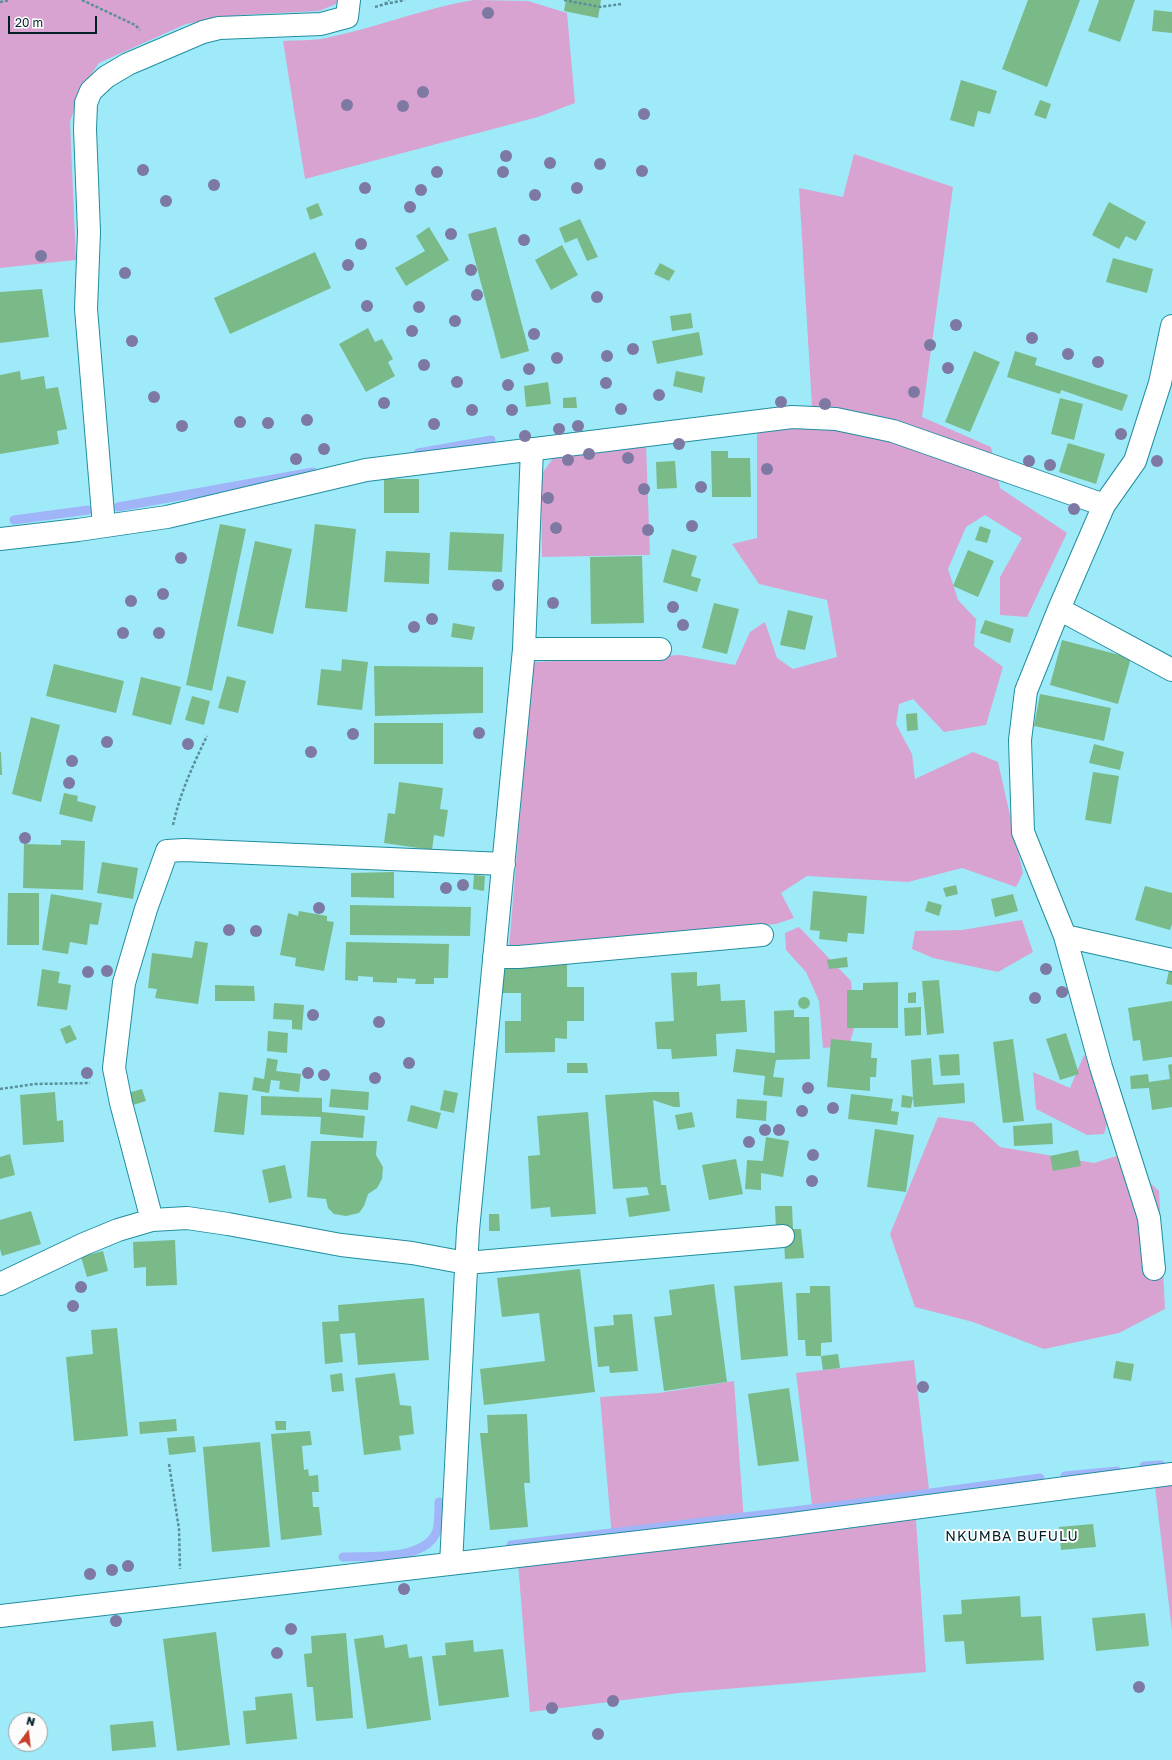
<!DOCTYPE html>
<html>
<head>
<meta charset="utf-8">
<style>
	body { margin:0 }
	#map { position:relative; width:1172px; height:1760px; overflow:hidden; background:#9feaf8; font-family:"Golos Text",sans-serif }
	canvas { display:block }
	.north { position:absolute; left:8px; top:1712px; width:40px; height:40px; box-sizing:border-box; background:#fcfcfc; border:1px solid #98a4a6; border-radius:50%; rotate:15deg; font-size:11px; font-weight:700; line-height:16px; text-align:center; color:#012026 }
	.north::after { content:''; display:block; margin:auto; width:14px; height:18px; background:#c93d2a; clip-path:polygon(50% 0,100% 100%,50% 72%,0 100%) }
	.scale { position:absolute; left:8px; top:16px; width:89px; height:18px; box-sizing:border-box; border:2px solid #012026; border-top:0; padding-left:5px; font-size:12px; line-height:14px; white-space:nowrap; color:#012026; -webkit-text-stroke:3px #fcfcfc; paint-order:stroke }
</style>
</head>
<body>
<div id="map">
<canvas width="1172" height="1760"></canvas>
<div class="north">N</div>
<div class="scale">20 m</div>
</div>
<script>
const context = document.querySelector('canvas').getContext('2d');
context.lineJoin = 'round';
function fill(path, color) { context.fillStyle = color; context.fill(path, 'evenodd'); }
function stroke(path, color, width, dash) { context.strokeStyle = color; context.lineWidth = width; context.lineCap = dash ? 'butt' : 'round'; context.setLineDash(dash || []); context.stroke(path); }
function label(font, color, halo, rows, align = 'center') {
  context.font = font + ' "Golos Text",sans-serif'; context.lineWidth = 4; context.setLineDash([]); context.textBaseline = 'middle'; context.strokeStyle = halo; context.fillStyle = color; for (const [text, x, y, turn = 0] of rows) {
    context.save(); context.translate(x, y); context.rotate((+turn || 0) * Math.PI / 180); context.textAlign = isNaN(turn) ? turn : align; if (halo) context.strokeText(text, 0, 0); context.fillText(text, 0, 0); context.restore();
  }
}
const green = new Path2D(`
	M0,0H337L336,4L319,11L240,15L186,24L99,63L81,89L70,122L76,260L0,268Z
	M474,0L528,1L567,13L575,103L538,117L305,179L283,41C297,40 312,41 326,38C376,28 423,8 474,0Z
	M854,154L953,187L922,417L991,447L1000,488L1067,533L1027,617L1000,615V577L1022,538L985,515L966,527L948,569L958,600L976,619L974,646L1003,667L986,725L944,732L913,699L899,704L896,724L912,754L915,779L973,752L998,762L1023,873L1016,887L962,868L908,882L807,876L781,893L794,918L776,924L509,947L533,662L680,655L735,665L750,632L765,622L777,658L793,669L837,657L827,600L759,584L732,544L757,538V429L812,407L799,188L843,197Z
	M646,444L650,555L542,557L541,489L543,472L557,453Z
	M1022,920L1033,952L998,972L933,958L912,949L915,931L962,930Z
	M799,927L851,981L855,1025L849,1046L823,1048L819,1001L806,972L786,950L785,933Z
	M1084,1055L1118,1086L1104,1134L1087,1135L1036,1109L1033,1072L1070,1088Z
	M938,1117L973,1122L1000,1147L1094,1163L1120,1155L1159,1191L1165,1309L1119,1333L1044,1349L973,1322L915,1307L890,1234Z
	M914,1360L930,1498L813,1513L796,1373Z
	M734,1381L744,1522L612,1538L600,1397L659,1393Z
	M1172,1485V1631L1155,1487Z
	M916,1519L926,1672L679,1693L530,1712L518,1563Z`);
const stream = new Path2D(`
	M418,453L491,440
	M118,507L313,472
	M14,520L88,510
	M1144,1466L1161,1465
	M1065,1476L1117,1471
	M511,1545L844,1505L1040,1478
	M343,1557C369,1556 423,1561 436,1533C439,1527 439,1509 439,1502`);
const building = new Path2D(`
	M566,0H601L598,18L564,11Z
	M1028,0H1080L1047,87L1002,69Z
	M1099,0H1135L1120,42L1088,31Z
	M1154,10L1172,12V33L1152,31Z
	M961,80L997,91L990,114L978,111L974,127L950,120Z
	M1040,100L1051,104L1046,119L1034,115Z
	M1109,202L1146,222L1136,241L1126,236L1119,249L1092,235Z
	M318,203L323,215L310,220L306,208Z
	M580,219L598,257L587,261L577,238L565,243L559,228Z
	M429,227L449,260L406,286L395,268L425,251L416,236Z
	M496,227L529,351L501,359L468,234Z
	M562,245L578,275L551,290L535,260Z
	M315,252L331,288L230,334L214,298Z
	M1113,258L1153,269L1147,293L1106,282Z
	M660,263L675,271L669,281L654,274Z
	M42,289L49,337L0,343V292Z
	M691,313L693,328L672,331L670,316Z
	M368,328L375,342L382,339L393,359L388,362L395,376L366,392L339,344Z
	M699,332L703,355L657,364L652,341Z
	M974,351L1000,362L970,432L945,422Z
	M1015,351L1037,358L1035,365L1128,395L1122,411L1061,390L1060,394L1007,377Z
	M20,371L21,380L44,376L46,389L58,387L67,429L57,431L59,444L0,454V375Z
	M676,371L705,377L702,393L673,386Z
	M548,382L551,404L526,407L524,386Z
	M576,397L577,408H563V398Z
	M1060,398L1083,404L1074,440L1051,434Z
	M1068,443L1105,454L1096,484L1059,472Z
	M711,451H728V458H750L751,497H712Z
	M675,461L677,488L657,489L656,462Z
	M384,479H419V513H384Z
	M220,524L246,529L212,691L186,685Z
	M315,524L356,529L347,612L305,608Z
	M980,526L991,530L987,543L975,540Z
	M450,532L504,534L502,572L448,570Z
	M255,541L292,549L273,634L237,626Z
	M672,549L697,556L691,576L701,579L697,592L663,582Z
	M968,550L994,561L978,597L953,586Z
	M386,551L430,553L429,584L384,582Z
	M642,556L644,623L591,624L590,557Z
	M714,603L739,609L727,654L702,648Z
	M788,610L813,616L805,650L780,645Z
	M985,620L1014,629L1010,643L980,633Z
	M453,623L475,627L472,640L451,637Z
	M1062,640L1131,658L1118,704L1050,685Z
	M342,659L368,662L362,710L317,705L321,669L341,671Z
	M54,664L124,681L116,713L46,696Z
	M374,666L483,667V713L375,716Z
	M227,676L246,681L238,713L218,708Z
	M141,677L181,687L171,725L132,715Z
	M1040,694L1111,708L1104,741L1034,726Z
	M192,696L210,701L204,725L185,720Z
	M917,713L918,730L907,731L906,714Z
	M31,717L60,725L41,802L12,794Z
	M374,723H443V764H374Z
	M1094,744L1124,752L1120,770L1089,763Z
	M0,752H1L2,775H0Z
	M1093,772L1119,776L1111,824L1085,820Z
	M399,782L443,788L440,809L448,810L444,837L434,835L432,850L384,843L388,813L395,814Z
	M64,793L78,796L77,801L96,806L92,822L59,814Z
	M61,840L85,841L83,890L23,888L24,844L61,845Z
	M102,862L138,868L133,899L97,893Z
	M394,872V898L351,897V873Z
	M474,875L485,876L484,891L473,889Z
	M956,885L958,894L946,897L943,888Z
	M1145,886L1172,893V924L1170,930L1135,920Z
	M813,891L867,896L864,934L848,933L847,942L819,939L820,931L810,930Z
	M8,893H39V945H7Z
	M51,894L102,903L98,925L90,924L87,945L70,942L68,954L42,950Z
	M1013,894L1018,911L995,917L991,899Z
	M928,901L942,905L939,916L925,911Z
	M350,905L471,907L470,936L350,935Z
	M299,911L327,916V921L334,922L324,971L295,966L296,958L280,955L288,913L298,916Z
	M195,941L208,943L198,1004L155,998L157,989L148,988L152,953L192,958Z
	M346,942L449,944L448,978H434V984H415L416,979L397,978V983L373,982V977L358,976V981L345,980Z
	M847,957L848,967L829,969L827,960Z
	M567,961V987H584V1021H567V1039L555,1038V1052L505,1053V1021H521V993H502V965Z
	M1170,966L1172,967V985L1166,984Z
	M42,969L60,972L58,983L71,985L67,1010L37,1006Z
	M697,972V986L720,984L721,1001L745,1000L747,1032L716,1034L717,1056L672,1059L671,1049H657L655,1022L674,1021L671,973Z
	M939,980L944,1033L927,1035L922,981Z
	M898,982V1028H847V990H863V983Z
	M215,985L254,986L255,1001H215Z
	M916,992V1003H908V993Z
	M798 1003a6 6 0 1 1 12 0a6 6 0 1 1-12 0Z
	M1172,1001V1057L1143,1061L1140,1040L1133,1041L1128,1008Z
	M274,1003L304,1005L302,1030L292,1029V1020L273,1019Z
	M921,1007V1035L905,1036L904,1008Z
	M794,1010V1017H809L810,1059L776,1060L773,1077L784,1078L782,1097L763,1095L765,1076L733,1072L736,1049L775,1053L774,1011Z
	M70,1025L77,1039L66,1044L60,1029Z
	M268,1031L288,1033L287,1053L267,1051Z
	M1066,1033L1079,1074L1060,1080L1046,1039Z
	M831,1039L872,1043L871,1058H877L876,1077H870V1091L827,1087Z
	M1013,1039L1024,1121L1003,1123L993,1042Z
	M959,1054L960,1075L941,1076L939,1055Z
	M267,1058L278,1060L276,1071L301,1074L299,1092L279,1089L280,1081L271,1080L269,1093L252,1090L254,1077L264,1079Z
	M931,1058L933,1085L964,1083L965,1103L914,1107L913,1097L911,1108L901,1107L902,1095L913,1097L911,1060Z
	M567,1063H587L588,1073H567Z
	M1172,1064V1107L1152,1110L1149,1088L1131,1089L1130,1076L1148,1074L1149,1082L1170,1079L1168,1065Z
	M142,1089L146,1101L133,1105L128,1093Z
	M331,1089L369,1092L368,1110L329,1107Z
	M444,1090L458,1093L454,1113L440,1110Z
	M55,1092L57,1121L63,1120L64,1142L23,1145L20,1095Z
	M219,1092L248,1095L244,1135L214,1132Z
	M653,1092H679L680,1107H674L653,1100L661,1185H666L670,1211L629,1217L626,1198L649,1195L647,1187L613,1189L605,1095Z
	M851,1094L893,1099L891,1111L899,1112L897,1125L848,1119Z
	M261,1096L322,1098V1112L365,1116L363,1138L320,1134L321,1117L261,1115Z
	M737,1099L767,1101L766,1121L736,1118Z
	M411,1105L441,1113L437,1129L407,1121Z
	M588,1112L596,1214L551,1217L550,1207L531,1209L528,1156L540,1155L537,1116Z
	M692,1112L695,1127L678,1130L675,1115Z
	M1052,1123L1053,1144L1014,1146L1013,1126Z
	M875,1129L914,1135L906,1192L867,1187Z
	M766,1137L789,1141L783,1177L761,1173V1190L745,1189L747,1160L763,1161Z
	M311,1141H377L376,1155L383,1167L382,1179L377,1188L368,1194L364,1206L359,1213L346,1216L334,1214L328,1208L326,1199L307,1197Z
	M1078,1150L1081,1166L1053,1171L1050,1156Z
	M10,1154L15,1175L0,1179V1157Z
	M736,1159L743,1194L709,1200L702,1165Z
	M285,1165L292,1198L269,1203L262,1170Z
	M775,1206H792L793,1229H801L804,1258L785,1259L784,1241L776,1230Z
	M31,1211L41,1244L2,1256L0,1249V1220Z
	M489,1214H499L500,1231H489Z
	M175,1240L177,1285L146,1286V1267L134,1268L133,1242Z
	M103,1251L108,1271L87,1277L81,1257Z
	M580,1269L595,1392L484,1405L480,1369L545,1361L539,1313L502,1317L497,1278Z
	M782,1282L788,1356L741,1360L734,1286Z
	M714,1284L727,1382L664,1391L654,1317L672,1315L669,1290Z
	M810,1286H830L832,1342L821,1343V1356L838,1354L840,1368L823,1370L821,1356H806L805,1340H798L796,1293H810Z
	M424,1298L429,1360L358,1365L355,1333L340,1334L343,1362L325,1364L322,1322L339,1321L338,1305Z
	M632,1314L638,1371L610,1373L609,1366L598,1367L594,1327L614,1325L613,1315Z
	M117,1328L128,1436L74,1441L66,1357L93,1354L91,1330Z
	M1116,1361L1134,1364L1131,1381L1113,1378Z
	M342,1373L344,1391L332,1392L330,1375Z
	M395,1373L400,1405L411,1406L414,1434L399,1436L401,1450L364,1455L355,1378Z
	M789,1388L799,1461L758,1466L748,1394Z
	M527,1414L530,1483H524L528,1527L490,1530L480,1433H488L487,1415Z
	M176,1419L177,1431L140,1434L139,1422Z
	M275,1421H286V1430H276Z
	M310,1431L312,1445L302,1446L304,1470L308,1469L309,1476L318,1475L319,1492H312L313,1507H319L322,1535L281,1540L271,1434Z
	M194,1436L196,1452L169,1455L167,1438Z
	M260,1442L270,1547L212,1552L203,1447Z
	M1093,1524L1096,1547L1061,1550L1059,1527Z
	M1020,1596L1021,1617L1041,1616L1044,1660L966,1664L964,1641L945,1642L943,1615L962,1614L961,1600Z
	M1145,1613L1149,1646L1096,1651L1092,1618Z
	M216,1632L230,1745L177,1751L163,1639Z
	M346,1633L353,1718L316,1721L313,1687H307L304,1654L312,1653L311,1636Z
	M383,1635L385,1648L407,1644L409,1658L422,1656L431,1720L367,1729L354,1639Z
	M473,1640L474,1652L503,1649L509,1697L439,1706L432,1656L446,1655L445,1643Z
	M292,1693L297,1739L246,1744L243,1711L256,1710L255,1697Z
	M153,1721L156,1747L112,1751L110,1725Z`);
const path = new Path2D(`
	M82,0L135,25L140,30
	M564,0L600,7L621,4
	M0,2L10,0
	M385,4L405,0
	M375,7L385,4L389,0
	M173,825C180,793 193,765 207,736
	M0,1089L35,1084L90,1083
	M169,1464L179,1529L180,1569`);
const minor = new Path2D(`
	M104,526L86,309L89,232L85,129L86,103L91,91L106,77L128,64L203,32L219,28L321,24L347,17L349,0
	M0,539L78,530L167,517L366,470L792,417L836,419L893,431L1104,505
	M1059,609L1172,670
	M524,649H660
	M1065,936L1172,960
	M494,957H519L762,935
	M152,1220L121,1103L114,1068L124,983L146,909L167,851L184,850L504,864
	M1154,1269L1149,1218L1101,1067L1065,936L1023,832L1020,740L1026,691L1059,609L1104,505L1135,461L1160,383L1172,326
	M0,1284L84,1244L118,1230L152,1220L187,1218L228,1224L341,1245L412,1253L466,1263L783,1236
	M451,1564L468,1230L524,649L532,449
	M0,1616L777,1526L1172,1474`);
const trees = [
	[488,13],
	[423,92],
	[347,105],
	[403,106],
	[644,114],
	[506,156],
	[550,163],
	[600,164],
	[143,170],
	[642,171],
	[437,172],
	[503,172],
	[214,185],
	[365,188],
	[577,188],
	[421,190],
	[535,195],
	[166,201],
	[410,207],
	[451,234],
	[524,240],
	[361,244],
	[41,256],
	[348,265],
	[471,270],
	[125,273],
	[477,295],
	[597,297],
	[367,306],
	[419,307],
	[455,321],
	[956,325],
	[412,331],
	[534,334],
	[1032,338],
	[132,341],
	[930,345],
	[633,349],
	[1068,354],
	[607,356],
	[557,358],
	[1098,362],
	[424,365],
	[948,368],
	[529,369],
	[457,382],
	[606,383],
	[508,385],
	[914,392],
	[659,395],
	[154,397],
	[781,402],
	[384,403],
	[825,404],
	[621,409],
	[472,410],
	[512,410],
	[307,420],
	[240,422],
	[268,423],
	[434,424],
	[182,426],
	[578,426],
	[559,429],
	[1121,434],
	[525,436],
	[679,444],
	[324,449],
	[589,454],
	[628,458],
	[296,459],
	[568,460],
	[1029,461],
	[1157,461],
	[1050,465],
	[767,469],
	[701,487],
	[644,489],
	[548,498],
	[1074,509],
	[692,526],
	[556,528],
	[648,530],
	[181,558],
	[498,585],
	[163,594],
	[131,601],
	[553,603],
	[673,607],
	[432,619],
	[683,625],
	[414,627],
	[123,633],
	[159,633],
	[479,733],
	[353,734],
	[107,742],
	[188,744],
	[311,752],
	[72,761],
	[69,783],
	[25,838],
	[463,885],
	[446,888],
	[319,908],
	[229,930],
	[256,931],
	[1046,969],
	[107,971],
	[88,972],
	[1062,992],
	[1035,998],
	[313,1015],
	[379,1022],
	[409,1063],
	[87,1073],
	[308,1073],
	[324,1075],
	[375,1078],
	[808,1088],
	[833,1108],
	[802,1111],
	[765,1130],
	[779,1130],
	[749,1142],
	[813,1155],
	[812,1181],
	[81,1287],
	[73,1306],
	[923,1387],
	[128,1566],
	[112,1570],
	[90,1574],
	[404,1589],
	[116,1621],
	[291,1629],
	[277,1653],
	[1139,1687],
	[613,1701],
	[552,1708],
	[598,1734]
];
const quarterNames = [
	["NKUMBA BUFULU",1012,1537]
];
fill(green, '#d8a3d1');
stroke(stream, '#a0b5f8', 9);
fill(building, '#7aba89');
stroke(minor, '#208e9f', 24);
stroke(path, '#588f9a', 2.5, [3, 2]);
stroke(minor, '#fff', 22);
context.fillStyle = '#7d79a3';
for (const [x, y] of trees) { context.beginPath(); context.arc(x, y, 6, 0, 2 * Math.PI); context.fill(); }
context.letterSpacing = '1px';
label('14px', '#012026', '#fcfcfc', quarterNames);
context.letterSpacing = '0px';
</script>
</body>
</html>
